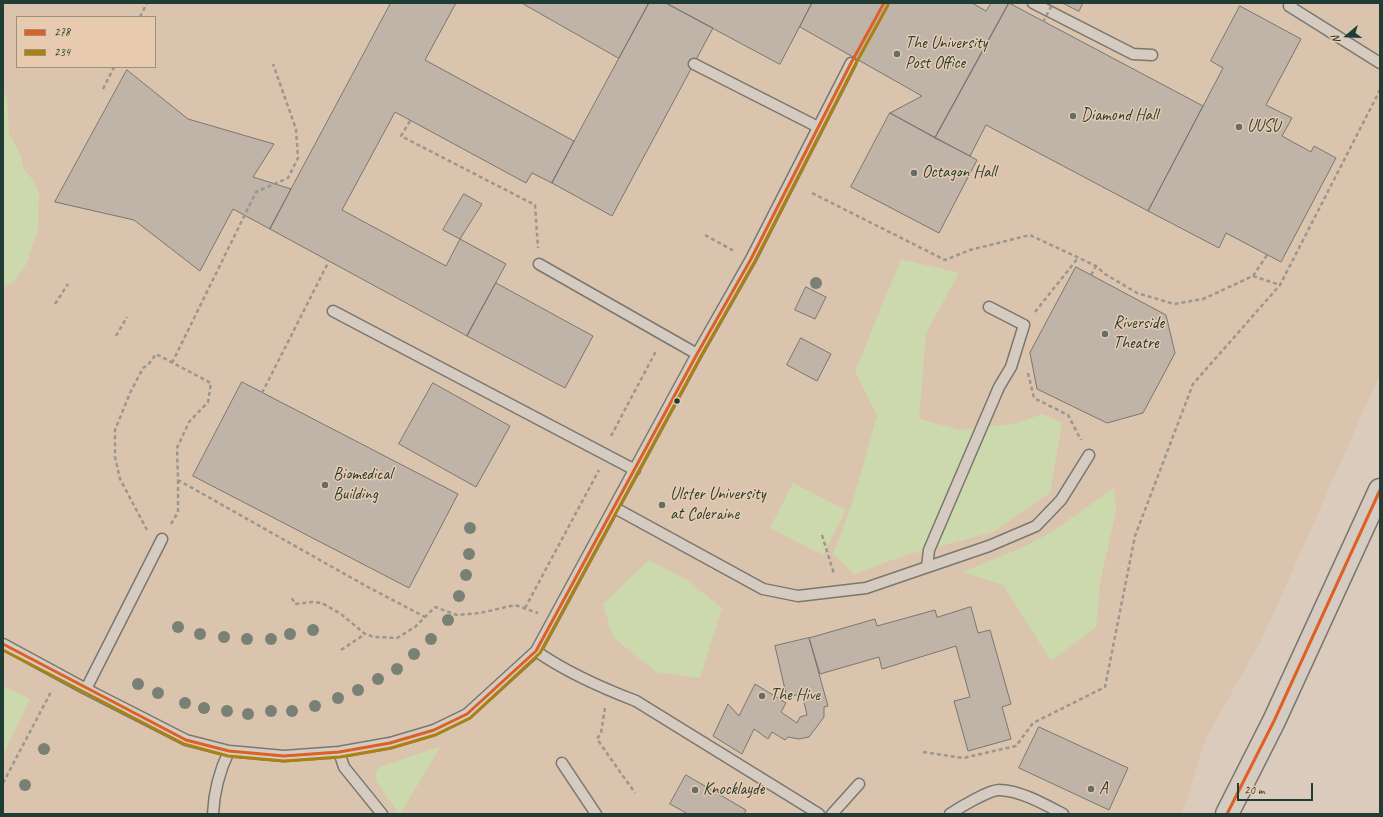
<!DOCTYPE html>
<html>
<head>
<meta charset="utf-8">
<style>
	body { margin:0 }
	#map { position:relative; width:1383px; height:817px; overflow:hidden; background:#dbcbbc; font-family:Caveat,sans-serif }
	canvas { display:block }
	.frame { position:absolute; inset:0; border:4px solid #1f3d34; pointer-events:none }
	.legend { position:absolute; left:16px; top:16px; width:140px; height:52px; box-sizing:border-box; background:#e8cbaf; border:1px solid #98927e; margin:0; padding:5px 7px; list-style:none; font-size:12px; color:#1f3d34 }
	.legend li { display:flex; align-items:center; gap:8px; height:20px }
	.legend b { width:20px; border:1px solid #98927e }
	.north { position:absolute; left:1327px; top:16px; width:40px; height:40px; -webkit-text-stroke:3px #e8cbaf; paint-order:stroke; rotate:251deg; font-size:11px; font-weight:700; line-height:16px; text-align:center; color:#1f3d34 }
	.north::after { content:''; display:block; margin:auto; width:14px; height:18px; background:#1f3d34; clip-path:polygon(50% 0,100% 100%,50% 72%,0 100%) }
	.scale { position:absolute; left:1237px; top:783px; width:76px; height:18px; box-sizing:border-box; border:2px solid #1f3d34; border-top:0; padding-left:5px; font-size:12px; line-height:14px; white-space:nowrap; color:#1f3d34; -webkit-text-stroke:3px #e8cbaf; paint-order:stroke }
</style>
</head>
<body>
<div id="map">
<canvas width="1383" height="817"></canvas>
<div class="frame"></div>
<ul class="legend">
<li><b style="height:5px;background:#dd6124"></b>278</li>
<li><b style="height:5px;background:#ab8112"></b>234</li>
</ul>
<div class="north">N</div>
<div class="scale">20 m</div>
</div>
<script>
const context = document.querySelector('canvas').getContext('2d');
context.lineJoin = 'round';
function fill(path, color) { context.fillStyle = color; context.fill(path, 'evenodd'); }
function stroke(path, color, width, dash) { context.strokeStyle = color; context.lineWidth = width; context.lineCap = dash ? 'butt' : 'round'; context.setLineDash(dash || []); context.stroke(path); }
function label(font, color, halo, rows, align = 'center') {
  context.font = font + ' Caveat,sans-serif'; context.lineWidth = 3; context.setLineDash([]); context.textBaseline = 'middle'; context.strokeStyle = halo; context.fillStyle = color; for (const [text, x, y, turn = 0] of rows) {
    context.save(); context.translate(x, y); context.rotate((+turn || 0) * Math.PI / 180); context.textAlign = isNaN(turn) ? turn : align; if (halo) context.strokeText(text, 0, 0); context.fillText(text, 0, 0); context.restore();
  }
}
const built = new Path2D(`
	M3,3H1380V374L1263,637L1206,738L1182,814H3ZM17,17H155V67H17Z`);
const green = new Path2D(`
	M3,92L7,97L9,133L20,154L24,170L35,182L39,194L38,230L27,263L13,283L3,286Z
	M901,259L959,273L926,333L919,419L961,430L1017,423L1042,414L1062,423L1050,493L993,532L906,555L854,574L833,554L852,504L877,415L855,372Z
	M793,483L846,510L823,555L770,528Z
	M1114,488L1116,510L1100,583L1096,627L1051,661L1003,585L962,572L1026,546L1056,529Z
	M649,560L687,580L722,608L700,678L656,672L613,637L603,604Z
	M3,686L30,699L3,756Z
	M441,746L400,814H399L377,782L375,773L380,767Z`);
const building = new Path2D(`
	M391,3H456L425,60L574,141L552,183L532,173L526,183L395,112L342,210L446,266L460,239L506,264L467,336L270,229Z
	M522,3H649L619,58Z
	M649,3H666L713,28L612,216L552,183Z
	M666,3H812L780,64Z
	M812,3H972L986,11L991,3H1009L935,138L890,113L922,96L800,27Z
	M1009,3L1203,106L1148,211L986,125L970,156L935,138Z
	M1063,3H1083L1079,11Z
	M1240,6L1301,39L1266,105L1292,118L1282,136L1311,152L1314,146L1336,158L1281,262L1226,233L1219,248L1148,211L1223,68L1211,61Z
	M127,70L188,119L274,144L253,177L291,189L270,229L233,209L200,271L134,220L55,202Z
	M890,113L977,160L939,233L851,187Z
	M464,194L482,204L460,239L443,230Z
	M1076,267L1166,315L1175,353L1143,413L1107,423L1037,389L1030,353Z
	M496,283L593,336L565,388L467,336Z
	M806,287L826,297L815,319L795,310Z
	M801,338L831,354L817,381L787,365Z
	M242,382L458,494L409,588L193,476Z
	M433,383L510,426L476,487L399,444Z
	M971,607L978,633L990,630L1011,704L1002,707L1011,739L968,751L954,701L970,697L956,646L882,669L879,657L820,674L809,638L875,619L877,626L935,610L937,617Z
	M809,638L828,706L824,707V717L809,737L799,739L788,737L785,740L772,732L768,739L754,729L742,754L713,736L728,704L739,716L755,684L786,703L781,712L797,723L800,717L807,715L802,693L787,698L775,646Z
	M1039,727L1128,768L1109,810L1019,768Z
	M686,775L746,810L744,814H688L670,804Z`);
const path = new Path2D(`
	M140,17L147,3
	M103,89L114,67
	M410,121L401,136L535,205L538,248
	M812,193L945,260L970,250L1030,235L1096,266L1105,274L1137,293L1174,304L1203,299L1253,276L1280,285
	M705,235L734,251
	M1091,275L1096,266
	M1253,276L1267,255
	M55,304L68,284
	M1035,312L1078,258
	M116,336L127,317
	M172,363L256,192L288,178L298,158L296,129L273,64
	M1028,373L1034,398L1068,415L1081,440
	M262,393L329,261
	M611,436L656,351
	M171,524L178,512V481
	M147,530L120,479L115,457V430L130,393L143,368L148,365L156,354L211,383L208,402L189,422L177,448L178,480L366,586L425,617
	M822,535L834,574
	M292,598L295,604L312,602L322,603L341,614L365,634L374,637L397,638L415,627L435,607L457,615L480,613L515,605L538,613
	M525,608L599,470
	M341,650L365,634
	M605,708L601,733L597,739L635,793
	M923,752L963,758L1016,746L1033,723L1105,687L1135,536L1193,384L1280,285L1380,90
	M3,783L52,690`);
const lane = new Path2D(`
	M1033,3L1133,54L1152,55
	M1292,3L1289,6L1380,63
	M694,64L818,127
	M539,264L697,354
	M333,311L635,470
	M615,508L763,589L798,596L866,588L989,546L1036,526L1061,500L1089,455
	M927,567L929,550L999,387L1011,367L1024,325L989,307
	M3,644L86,689L186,740L229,751L284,756L339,752L390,743L434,730L467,714L536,651L697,354L751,259L851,63
	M536,651C566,672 602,688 636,701L819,814
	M86,689L162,539
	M339,752L344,767L382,814
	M562,763L596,814
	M213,814C214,791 219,772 229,751
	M832,814L859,784
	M950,814C959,808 990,789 1000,790C1021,791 1044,804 1063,814`);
const primary = new Path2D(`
	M1227,814L1274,721L1380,490`);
const pathBridge = new Path2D(`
	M1043,22L1053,3`);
const bus1 = new Path2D(`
	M3,644L186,740L229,751L284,756L339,752L390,743L434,730L467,714L536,651L697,354L751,259L851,63L884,3
	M1227,814L1274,721L1380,490`);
const bus2 = new Path2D(`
	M3,650L184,744L228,756L284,761L340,757L391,748L435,735L470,718L540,653L701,356L755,261L855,65L888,5`);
const trees = [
	[816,283],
	[470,528],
	[469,554],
	[466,575],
	[459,596],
	[448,620],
	[178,627],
	[313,630],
	[200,634],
	[290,634],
	[224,637],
	[247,639],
	[271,639],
	[431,639],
	[414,654],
	[397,669],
	[378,679],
	[138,684],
	[358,690],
	[158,693],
	[338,698],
	[185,703],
	[315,706],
	[204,708],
	[227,711],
	[271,711],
	[292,711],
	[248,714],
	[44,749],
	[25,785]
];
const markers = [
	[897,54,4,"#616f64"],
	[1073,116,4,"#616f64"],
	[1239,127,4,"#616f64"],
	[914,173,4,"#616f64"],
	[1105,334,4,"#616f64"],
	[677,401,3.5,"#1f3d34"],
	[325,485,4,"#616f64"],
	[662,505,4,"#616f64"],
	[762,696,4,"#616f64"],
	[1091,789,4,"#616f64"],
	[695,790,4,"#616f64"]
];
const poiNames = [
	["The University",905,44],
	["Post Office",905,64],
	["Diamond Hall",1081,116],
	["UUSU",1247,127],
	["Octagon Hall",922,173],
	["Riverside",1113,324],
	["Theatre",1113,344],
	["Biomedical",333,475],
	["Building",333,495],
	["Ulster University",670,495],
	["at Coleraine",670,515],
	["The Hive",770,696],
	["A",1099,789],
	["Knocklayde",703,790]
];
fill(built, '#dbc4ae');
fill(green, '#ccd9ac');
fill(building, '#c0b4a8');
stroke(building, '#79776f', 1);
stroke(lane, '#79776f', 13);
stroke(primary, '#79776f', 25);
stroke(path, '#9b968e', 2.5, [4, 3]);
stroke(lane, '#d6cbc1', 10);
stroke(primary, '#d6cbc1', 22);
stroke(pathBridge, '#9b968e', 2.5, [4, 3]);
stroke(bus1, '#dd6124', 3);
stroke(bus2, '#ab8112', 3);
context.fillStyle = '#788174';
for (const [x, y] of trees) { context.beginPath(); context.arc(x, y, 6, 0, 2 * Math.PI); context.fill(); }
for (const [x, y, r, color] of markers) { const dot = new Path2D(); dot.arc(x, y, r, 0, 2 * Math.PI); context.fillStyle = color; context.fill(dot); stroke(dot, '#e8cbaf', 1.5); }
label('17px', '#1f3d34', '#e8cbaf', poiNames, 'left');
</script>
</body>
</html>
